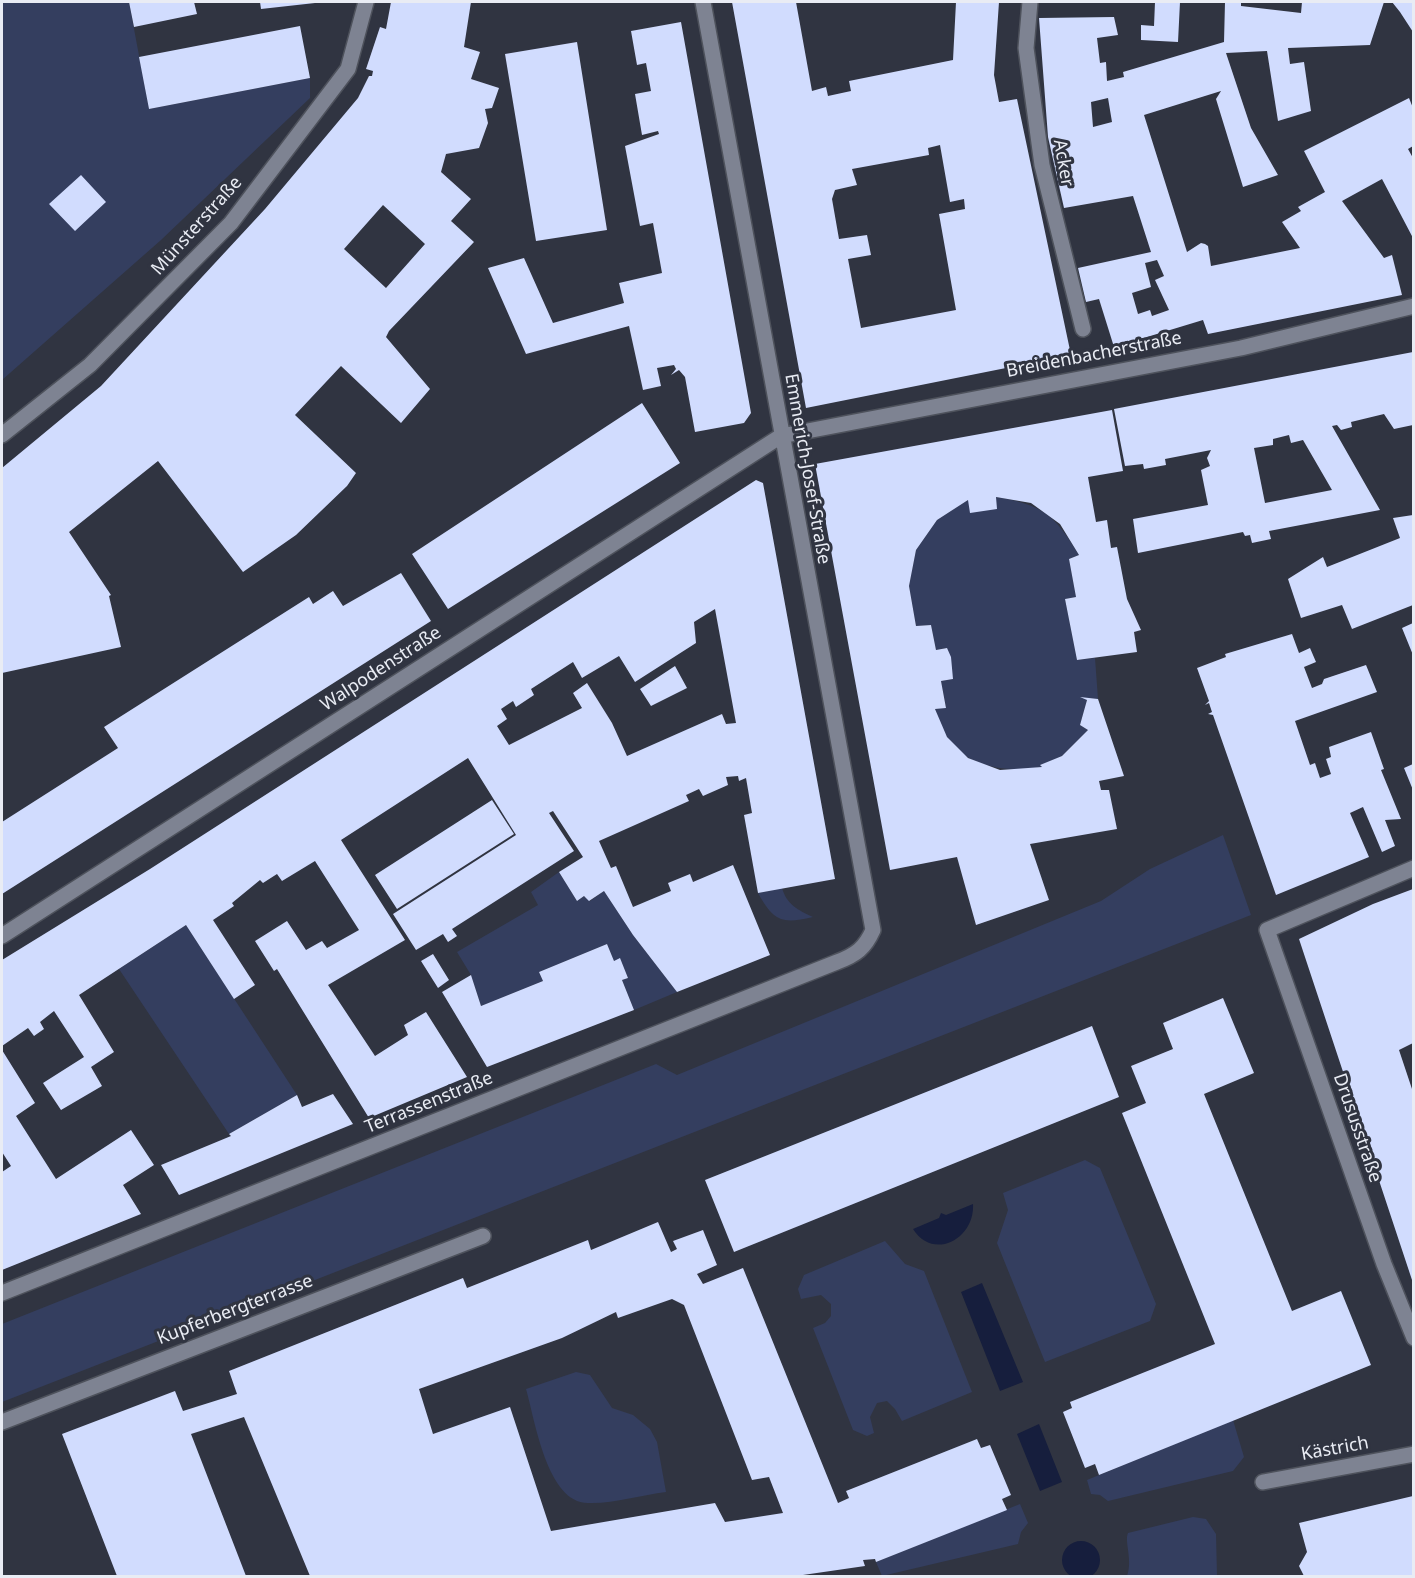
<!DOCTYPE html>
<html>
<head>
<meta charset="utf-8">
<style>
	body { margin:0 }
	#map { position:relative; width:1415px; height:1578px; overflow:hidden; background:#303441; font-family:"Noto Sans",sans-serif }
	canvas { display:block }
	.frame { position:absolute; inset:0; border:3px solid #e9ecf4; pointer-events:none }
</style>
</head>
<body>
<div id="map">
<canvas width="1415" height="1578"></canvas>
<div class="frame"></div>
</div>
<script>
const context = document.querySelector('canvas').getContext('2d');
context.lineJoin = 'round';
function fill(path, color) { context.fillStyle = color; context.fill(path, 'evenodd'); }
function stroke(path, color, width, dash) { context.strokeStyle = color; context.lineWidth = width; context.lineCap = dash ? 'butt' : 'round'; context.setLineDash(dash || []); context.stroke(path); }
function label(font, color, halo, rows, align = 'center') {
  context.font = font + ' "Noto Sans",sans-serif'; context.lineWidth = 6; context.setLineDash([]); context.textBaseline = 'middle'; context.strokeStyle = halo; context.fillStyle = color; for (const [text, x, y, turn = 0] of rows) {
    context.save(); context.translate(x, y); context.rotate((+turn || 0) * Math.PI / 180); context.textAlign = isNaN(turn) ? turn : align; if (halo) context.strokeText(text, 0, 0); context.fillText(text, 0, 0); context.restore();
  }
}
const green = new Path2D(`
	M2,2H129L149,109L310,78V98L161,240L2,380Z
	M996,497C1043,505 1054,514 1079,555L1069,559L1076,597L1065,599L1077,660L1095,658L1098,699L1085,698L1087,700L1080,725L1088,730L1062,756L1041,765L1042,767C1009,773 964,768 946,735C941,727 939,718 935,709L946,707L941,681L953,679L946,648L936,650L931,625L916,626L909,586L916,550L937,520L968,500Z
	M1223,835L1251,915L2,1402V1324L656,1064L677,1075L1101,901L1150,869Z
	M559,872L577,901L584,896L590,901L604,891L633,935L677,992L634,1010L622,980L628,978L620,959L614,961L607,944L539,972L543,981L481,1006L471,975L457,952L538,905L531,892Z
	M782,888C787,905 798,910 813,917C782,924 774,922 758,893Z
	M186,925L297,1095L229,1134L119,969Z
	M1085,1160L1100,1168L1156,1304L1150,1321L1045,1362L997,1243L1008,1210L1003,1193Z
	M885,1241L905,1264L924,1271L972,1392L902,1421L895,1409L887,1401L877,1403L870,1417L874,1433L867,1436L853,1430L813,1328L825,1323L831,1316V1304L821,1295L801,1299L798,1289L804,1275Z
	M576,1372L590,1375L612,1408L633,1415L650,1429L657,1442L666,1492C641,1495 613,1504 588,1503C547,1503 535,1420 526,1389Z
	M1233,1420L1244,1457L1233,1471L1108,1501L1100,1495L1091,1494L1087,1480Z
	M1020,1504L1028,1523L1021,1532L1018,1544L882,1576L876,1562Z
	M1193,1517L1206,1519L1216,1534L1217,1576H1127C1133,1560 1124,1541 1128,1533Z`);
const water = new Path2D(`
	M973,1204C975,1239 933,1261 913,1229L939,1218L941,1213L946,1215Z
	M982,1283L1023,1382L1000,1391L961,1292Z
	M1039,1424L1062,1482L1040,1491L1017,1434Z
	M1062 1560a19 19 0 1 1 38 0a19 19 0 1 1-38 0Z`);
const building = new Path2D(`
	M129,2H194L197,14L134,27Z
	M260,2H315V3L261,9Z
	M391,2H471L464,47L480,52L471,79L499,88L492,108L485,109L488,123L479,148L446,154L441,172L471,199L451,221L474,242L389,331L386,337L430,389L401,423L341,366L295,415L356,473L347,486L296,535L243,572L158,461L69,532L111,595L109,596L121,647L2,673V468L101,386L265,209L358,98L369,76H372L373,71L366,69L380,27L386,29ZM383,205L425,244L386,288L344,249Z
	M732,2H796L812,91L826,87L828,96L851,91L849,81L953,60L956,2H999L994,75L999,102L1017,99L1071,355L806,408ZM940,145L950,202L964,199L965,209L939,214L956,310L861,328L848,259L871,255L867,235L839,239L832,199L835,190L857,185L852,169L929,155L928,148Z
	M1155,2H1180L1178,42L1141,40V25L1154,26Z
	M1225,2H1241V6L1301,13L1302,2H1384L1370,45L1288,48L1290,64L1304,62L1311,111L1278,121L1267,51L1226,53L1251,128L1278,175L1243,187L1216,99L1221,91L1144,115L1187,252L1201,243L1205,244L1208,246L1211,266L1300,248L1282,222L1301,211L1298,207L1325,192L1304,151L1409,98L1413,108V146L1408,149L1413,158V238L1382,179L1342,201L1384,258L1392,255L1402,295L1208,334L1203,320L1114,347L1099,299L1086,302L1078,268L1151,252L1133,196L1064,208L1048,137L1039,18L1114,17L1118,35L1097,38L1100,63L1106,62L1107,81L1124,77L1123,72L1224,42ZM1108,98L1112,122L1093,127L1091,102ZM1157,260L1164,276L1155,280L1169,310L1152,316L1150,310L1138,314L1132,293L1151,287L1145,263Z
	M1392,2H1413V32L1400,12Z
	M681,22L751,413L744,423L695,432L685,377L679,370L671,375L676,369L674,365L657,368L661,386L643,390L629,326L526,354L488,268L524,258L553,323L624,303L619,283L662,273L653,223L640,226L625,146L659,134L658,131L642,135L635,94L651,91L646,63L637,65L631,31Z
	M300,26L310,78L149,109L139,57Z
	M577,42L607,230L536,241L505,54Z
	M81,175L106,202L75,231L49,204Z
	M1413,352V425L1394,429L1384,414L1351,422L1352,427L1341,430L1337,425L1332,426L1380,510L1269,531L1271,539L1252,543L1250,535L1245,536L1243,532L1138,553L1133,519L1208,505L1201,470L1210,466L1207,458L1211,450L1165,459L1166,465L1144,469L1143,464L1125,466L1114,409ZM1289,435L1291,443L1303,440L1332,490L1265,503L1254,448L1273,445V439Z
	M642,403L680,463L448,609L412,554Z
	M1112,410L1123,471L1088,477L1096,522L1107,520L1111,548L1117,547L1127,599L1141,630L1134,632L1137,652L1077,660L1065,599L1076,597L1069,559L1079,555L1060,524L1031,503L996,497L997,509L970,513L968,500L937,520L916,550L909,586L916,626L931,625L936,650L947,648L951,657L953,679L941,681L946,708L935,709L947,737L968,758L1000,770L1042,767L1040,765L1062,756L1088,730L1080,725L1087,700L1080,697L1098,699L1124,776L1099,781L1101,790H1109L1117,829L1030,844L1049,900L976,925L957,857L890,870L815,464Z
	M756,480L763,483L835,879L758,893L744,815L752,813L746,778L739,781L738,776L726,777L728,785L703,796L699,789L686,795L689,801L599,841L611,868L616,866L633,907L671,891L668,883L690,874L693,882L733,865L770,955L677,992L633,935L604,891L589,901L584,896L577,901L559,872L583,857L553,811L549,813L574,851L452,929L457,936L448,942L443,934L416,950L393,914L516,835L468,758L341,840L405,940L328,985L375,1056L408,1035L404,1025L426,1012L467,1077L369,1118L277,969L274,971L255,941L287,921L306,950L322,941L327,948L359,930L315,861L282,881L277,874L263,883L260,880L232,903L234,906L213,920L255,985L234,999L186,925L79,995L114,1052L91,1067L102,1086L61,1110L43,1083L84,1057L54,1011L40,1022L44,1029L34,1036L28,1028L2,1046V960L150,869ZM715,609L736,723L726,724L722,714L627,756L612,723L587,683L573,693L582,708L509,745L497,726L507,719L501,709L513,701L516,707L534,695L531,689L573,662L582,678L619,656L635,682L696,643L694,622Z
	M1413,515V605L1352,629L1342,605L1301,618L1288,579L1323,557L1327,567L1400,538L1393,518Z
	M401,573L431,621L2,894V822L118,748L104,727L309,597L313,604L333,591L343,606Z
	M1413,623V655L1402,628Z
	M1292,634L1299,653L1310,648L1316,662L1304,667L1312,688L1322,684L1324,679L1366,665L1377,692L1295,721L1310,765L1315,763L1320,778L1331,774L1326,759L1331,757L1329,747L1371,732L1384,769L1381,770L1401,819L1385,820L1395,846L1382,852L1363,807L1350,813L1369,857L1276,895L1213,715L1208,714L1212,712L1209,703L1205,705L1209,701L1197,668L1226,657L1225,654Z
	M675,666L687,688L651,706L640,689Z
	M1413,764V790L1404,768Z
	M492,800L514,834L397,909L375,875Z
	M1413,889V1043L1399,1050L1413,1092V1283L1299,939L1373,904Z
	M607,944L614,961L620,958L628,978L622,980L634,1010L487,1067L442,992L471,975L481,1006L543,981L539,972Z
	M433,954L449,980L438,988L421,961Z
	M1223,998L1254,1073L1204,1094L1292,1311L1341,1291L1371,1365L1099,1475L1095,1464L1085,1468L1063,1412L1072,1408L1070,1402L1215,1344L1122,1113L1146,1103L1131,1066L1173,1049L1163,1023Z
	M1092,1026L1119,1097L734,1252L705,1180Z
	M2,1050L35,1103L16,1116L56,1179L131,1130L154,1165L123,1185L141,1214L2,1270V1172L11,1166L2,1152Z
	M333,1094L353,1124L179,1195L161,1165L231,1136L229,1134L297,1095L302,1107Z
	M658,1222L671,1252L677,1249L673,1241L703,1230L717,1265L697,1274L703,1284L743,1268L838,1503L849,1498L846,1491L977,1439L981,1448L990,1445L1011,1495L1002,1499L1007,1510L876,1562L875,1559L863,1560L865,1566L796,1576H310L244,1417L191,1434L246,1576H117L62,1434L175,1391L183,1411L237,1394L229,1371L463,1278L467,1288L588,1240L591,1250ZM672,1299L684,1305L752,1480L769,1477L783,1513L725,1522L715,1503L551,1531L510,1407L433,1434L419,1389L562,1338L616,1312L618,1318Z
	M1413,1496V1576H1304L1299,1566L1307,1552L1299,1523Z`);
const street = new Path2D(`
	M1030,2L1026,48L1042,165L1083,329
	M2,435L90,365L231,223L348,69L366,2
	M1414,868L1267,930L1384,1264L1414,1338
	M2,936L781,436L1241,348L1414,306
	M2,1293L837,962C856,955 865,948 873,930L703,2
	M2,1422L483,1236
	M1263,1482L1414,1454`);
const streetNames = [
	["Acker",1063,163,80],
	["Münsterstraße",197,226,-48],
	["Breidenbacherstraße",1094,355,-11],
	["Emmerich-Josef-Straße",807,469,80],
	["Walpodenstraße",381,669,-33],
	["Terrassenstraße",429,1103,-22],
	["Drususstraße",1357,1128,71],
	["Kupferbergterrasse",235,1310,-21],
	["Kästrich",1335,1449,-10]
];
fill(green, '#343e5f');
fill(water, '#161e3d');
fill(building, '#d1dcfe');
stroke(street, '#4e525c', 18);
stroke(street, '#7e8392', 15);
label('18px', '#e9ecf4', '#303441', streetNames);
</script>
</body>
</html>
